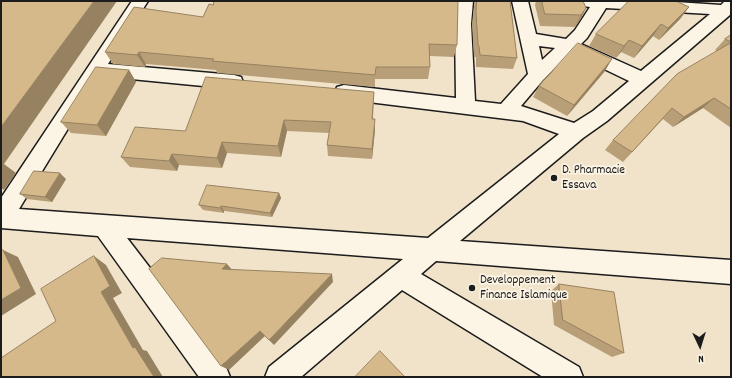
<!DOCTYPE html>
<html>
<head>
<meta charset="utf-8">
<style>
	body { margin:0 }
	#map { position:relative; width:732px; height:378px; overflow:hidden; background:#f1e3ca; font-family:Dekko,sans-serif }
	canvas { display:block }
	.frame { position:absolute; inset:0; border:2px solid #1c1c1c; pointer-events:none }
	.north { position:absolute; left:680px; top:326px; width:40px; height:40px; -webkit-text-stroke:3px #fcf5e5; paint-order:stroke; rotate:176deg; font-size:11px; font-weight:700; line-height:16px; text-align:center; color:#1c1c1c }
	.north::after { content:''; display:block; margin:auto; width:14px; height:18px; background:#1c1c1c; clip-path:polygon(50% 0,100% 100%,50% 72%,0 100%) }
</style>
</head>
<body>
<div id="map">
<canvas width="732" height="378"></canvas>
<div class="frame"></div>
<div class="north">N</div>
</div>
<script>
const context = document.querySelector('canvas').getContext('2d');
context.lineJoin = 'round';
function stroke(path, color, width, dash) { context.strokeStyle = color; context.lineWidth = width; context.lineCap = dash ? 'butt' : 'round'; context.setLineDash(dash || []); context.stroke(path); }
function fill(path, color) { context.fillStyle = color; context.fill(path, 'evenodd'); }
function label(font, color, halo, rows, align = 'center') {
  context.font = font + ' Dekko,sans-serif'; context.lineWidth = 3.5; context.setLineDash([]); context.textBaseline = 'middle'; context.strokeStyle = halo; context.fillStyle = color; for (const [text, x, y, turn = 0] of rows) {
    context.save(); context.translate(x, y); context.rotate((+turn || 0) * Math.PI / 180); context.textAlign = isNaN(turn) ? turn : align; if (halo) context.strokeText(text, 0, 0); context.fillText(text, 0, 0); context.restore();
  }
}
const minor = new Path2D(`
	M132,1H148L108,64L234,75L241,77L243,82L241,87L234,89L100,76L19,209L428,238L559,134L523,121L344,99L337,97L335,92L337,87L344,85L456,98L455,24L457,1H473L471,24L475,101L501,104L528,74L512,1H528L536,34L566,39L575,30L590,7L575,5L573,1H661L721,5L725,1H731V14L607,121L583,138L460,241L731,260V284L436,261L421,274L579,367L583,377H543L402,290L301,377H265L269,367L403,259L127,238L226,367L230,377H199L98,236L1,228V198ZM606,8L710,14L641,71L581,44L587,38ZM539,46L555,48L542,60ZM571,53L629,81L593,111L574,123L521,106L543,80Z`);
const wall = new Path2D(`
	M475,1H510L517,58L513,69L476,67V57H474L472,24L474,6Z
	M536,1H583L586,8L580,20L575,27L540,26L535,5Z
	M628,1H676L689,7L680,19L659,40L653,36L634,58L621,52L616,58L589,46L596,34L625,5Z
	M203,17L457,45L454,57L430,56V67L428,79H375V87L217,73L216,70L146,64L145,67L113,64L105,52Z
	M731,35V128L703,108L673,127L663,119L623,162L605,150L613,140L717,51L715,50L725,39Z
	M129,70L136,82L106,136L71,133L61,122Z
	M605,71L567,116L533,97L539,86Z
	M374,92L373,119L375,130L372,159L328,156L327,145L329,133L287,131L281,157L227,153L222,168L179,165L177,171L130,167L121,157L185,131Z
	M66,179L52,202L27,199L20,194Z
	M279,193L281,198L272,217L224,211V213L203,210L199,205Z
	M559,284L624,353L612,357L554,325L551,291Z`);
const shadedWall = new Path2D(`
	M94,1H117L4,164L16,173L4,190L1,188V127Z
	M689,7L680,19L659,40L668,28Z
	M586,8L580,20L575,27L581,15Z
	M661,24L653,36L634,58L642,46Z
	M629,40L621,52L616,58L624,46Z
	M139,52L146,64L145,67L137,55Z
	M612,59L605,71L567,116L574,105Z
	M129,70L136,82L106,136L97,125Z
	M714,98L703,108L673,127L684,117Z
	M375,119V130L372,159V149Z
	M284,120L287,131L281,157L278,146Z
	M222,142L227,153L222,168L217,158Z
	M172,154L179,165L177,171L169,161Z
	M60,173L66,179L52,202L45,197Z
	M279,193L281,198L272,217L270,213Z
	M221,206L224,211V213L220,208Z
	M3,250L18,257L36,294L1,316Z
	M94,256L106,265L122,293L113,298L143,350L147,351L163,377H154L133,348L101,292Z
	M227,264L234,272L222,269Z
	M332,274L333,282L274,345L269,340Z
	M260,331L265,336L229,370L221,366Z`);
const building = new Path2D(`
	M1,1H94L1,127Z
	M214,1H458L457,45L429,44L430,67H376L375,75L212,61L214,59L139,52L137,55L105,52L134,7L203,17L209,4L213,5Z
	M477,1H510L517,58L480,55L479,46L478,45L476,12Z
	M542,1H583L586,8L581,15L545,14Z
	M629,1H676L689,7L668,28L661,24L642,46L629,40L624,46L596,34Z
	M731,35V42L725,39Z
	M578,43L612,59L574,105L539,86Z
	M731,43V109L714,98L684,117L672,108L632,152L613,140L677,74Z
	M96,67L129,70L97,125L61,122Z
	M206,77L374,92L372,119H375L372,149L327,145L331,122L284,120L278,146L222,142L217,158L172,154L169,161L121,157L135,127L185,131Z
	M34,171L60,173L45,197L20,194Z
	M207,185L279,193L270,213L221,206L220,208L199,205Z
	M3,250L21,288L1,300V251Z
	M94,256L110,286L101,292L133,348L135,347L154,377H1V358L56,321L41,289Z
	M162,258L227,264L222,269L332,274L269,340L260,331L221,366L149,269Z
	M559,284L614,292L624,353L563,320Z
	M380,351L405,377H355Z`);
const markers = [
	[554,178,4,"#1c1c1c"],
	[472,288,4,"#1c1c1c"]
];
const poiNames = [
	["D. Pharmacie",562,171],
	["Essava",562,186],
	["Developpement",480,281],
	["Finance Islamique",480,296]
];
stroke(minor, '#1c1c1c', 3);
fill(minor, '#fcf5e5');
fill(wall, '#b89f77');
fill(shadedWall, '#968261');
fill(building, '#d6b98a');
stroke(building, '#968261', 1);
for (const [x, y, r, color] of markers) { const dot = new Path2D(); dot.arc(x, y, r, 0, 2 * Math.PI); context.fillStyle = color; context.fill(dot); stroke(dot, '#fcf5e5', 1.5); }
label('13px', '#1c1c1c', '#fcf5e5', poiNames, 'left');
</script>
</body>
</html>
